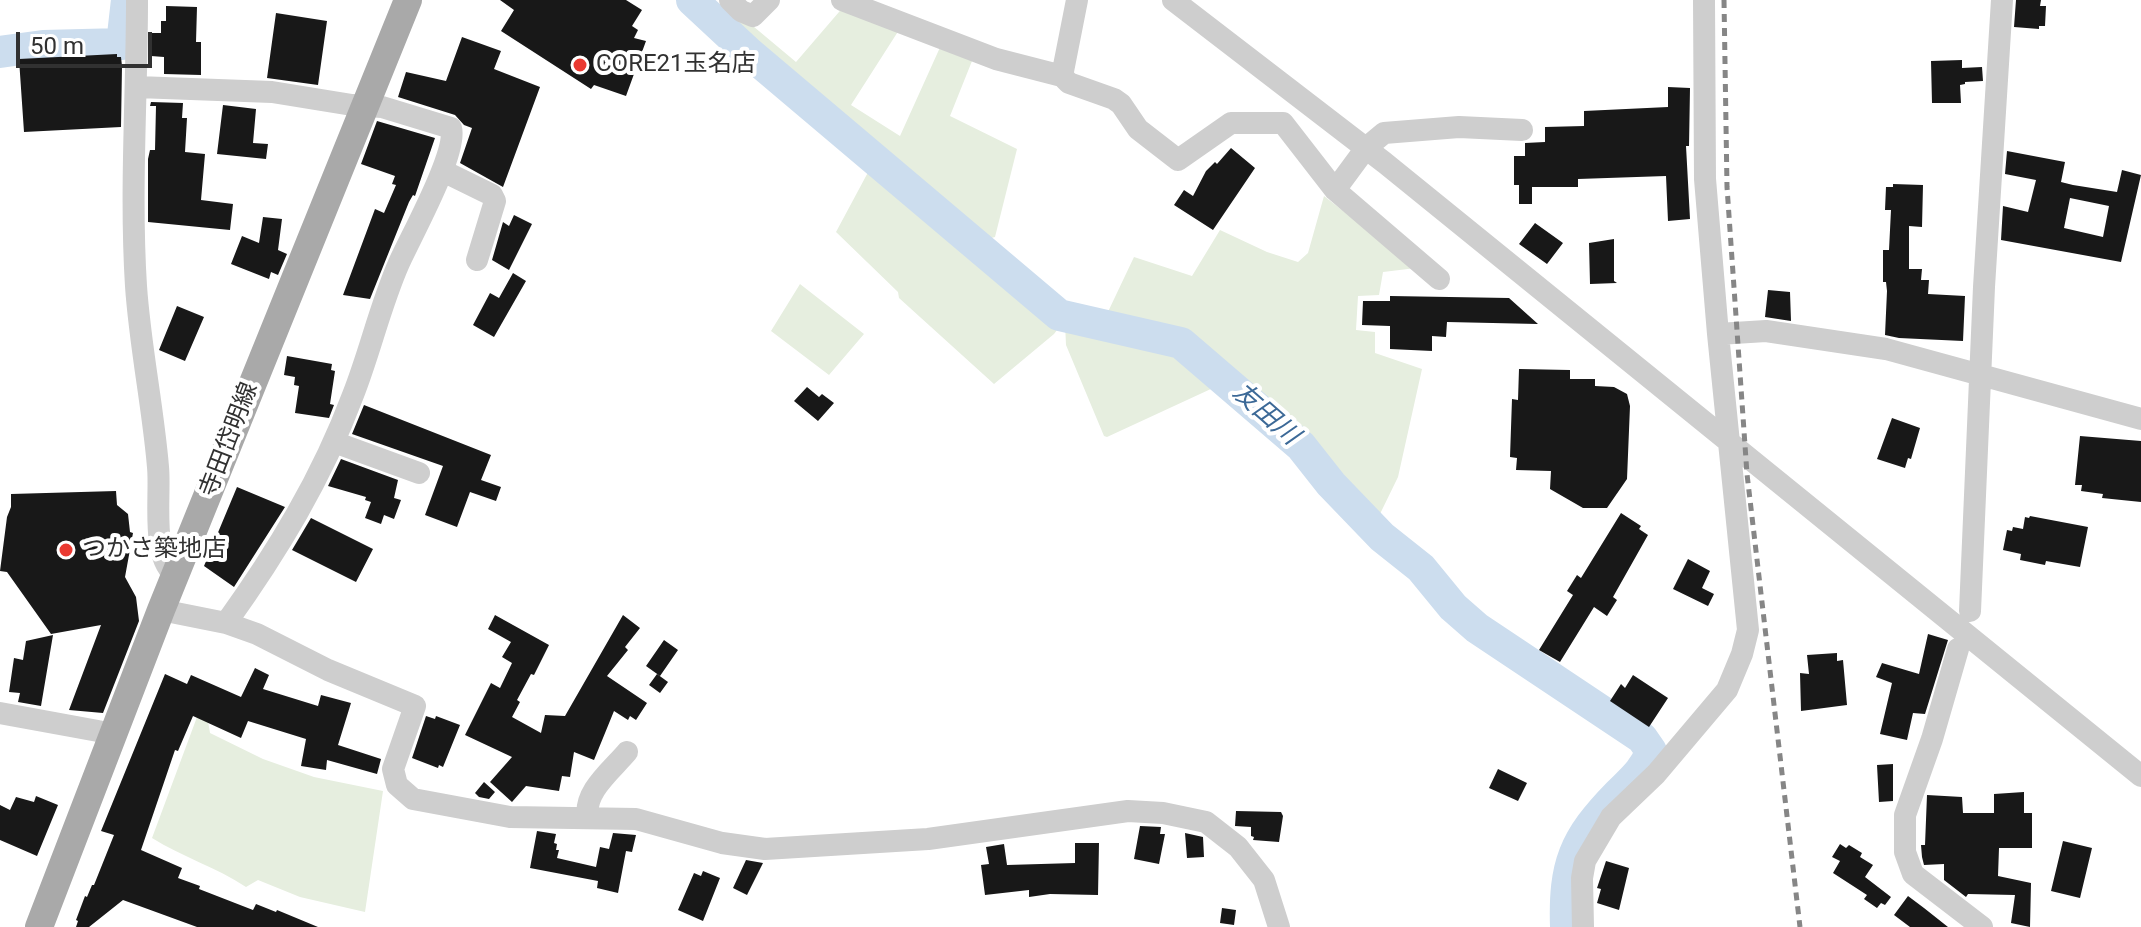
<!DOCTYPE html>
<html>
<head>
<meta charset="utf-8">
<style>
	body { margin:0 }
	#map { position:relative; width:2141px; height:927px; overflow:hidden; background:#fff; font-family:Roboto,sans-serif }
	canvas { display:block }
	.scale { position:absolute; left:16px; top:32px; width:136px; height:36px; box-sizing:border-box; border:4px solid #313131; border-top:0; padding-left:10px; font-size:24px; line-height:28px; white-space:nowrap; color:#313131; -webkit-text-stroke:6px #fff; paint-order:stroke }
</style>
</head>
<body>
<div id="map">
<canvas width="2141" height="927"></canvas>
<div class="scale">50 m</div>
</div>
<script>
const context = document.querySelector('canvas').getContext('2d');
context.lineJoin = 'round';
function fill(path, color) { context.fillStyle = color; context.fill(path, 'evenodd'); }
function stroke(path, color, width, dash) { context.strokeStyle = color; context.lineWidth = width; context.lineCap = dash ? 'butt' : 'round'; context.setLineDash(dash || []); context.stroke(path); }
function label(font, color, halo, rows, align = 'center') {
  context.font = font + ' Roboto,"Noto Sans JP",sans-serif'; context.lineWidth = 8; context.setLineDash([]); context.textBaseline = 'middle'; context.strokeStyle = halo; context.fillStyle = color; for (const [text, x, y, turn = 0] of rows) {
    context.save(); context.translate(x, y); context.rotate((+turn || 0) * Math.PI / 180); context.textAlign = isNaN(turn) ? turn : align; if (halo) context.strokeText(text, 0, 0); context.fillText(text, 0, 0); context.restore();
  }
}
const green = new Path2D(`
	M845,5L899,30L851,105L900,136L942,43L974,56L950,116L1017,149L995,237L981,241L955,222L714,16L735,11L796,62Z
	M873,163L1028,295L1063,322L1054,334L994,384L899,298L898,292L836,232Z
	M1324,196L1416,268L1383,272L1379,295L1358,296L1356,330L1375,332V353L1422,369L1398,477L1379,516L1325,459L1184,337L1106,316L1134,257L1192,276L1220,230L1267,252L1298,262L1308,253Z
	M800,284L864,334L829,375L771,331Z
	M1065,323L1178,348L1213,388L1107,437L1104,436L1066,345Z
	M197,717L208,721L210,733L263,759L314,777L383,791L365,912L300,897L258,880L246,887C216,867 182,857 152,838Z`);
const river = new Path2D(`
	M692,0L749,53L1059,315L1181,343L1301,446L1331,484L1382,537L1421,568L1453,607L1477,628L1642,738L1651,751C1645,770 1631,781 1618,794C1574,839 1564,865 1566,927
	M0,52L43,46L122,44L127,0`);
const building = new Path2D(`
	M500,0H626L642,10L632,26L638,30L634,38L646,41L626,96L594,85L591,89L501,31L514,10Z
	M2016,0H2041L2040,6H2046L2045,26H2039V29L2014,27Z
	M166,6L197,7L196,42H201V75L164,74V57L151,56L152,33H161V21H166Z
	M276,13L327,21L318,85L267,78Z
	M462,37L501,51L494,69L540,87L503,187L460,163L472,128L464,125L455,115L398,97L406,72L446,81Z
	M117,54V57H121L122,66L121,127L24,132L19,59Z
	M1962,60V68L1982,67L1983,81L1965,82V84L1960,85L1961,103H1932L1931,61Z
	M1668,87L1690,88L1689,146H1686L1690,219L1668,221L1666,176L1578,179V187H1532V204H1519V185H1514V156H1525V143L1545,142V127L1584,126V111L1668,107Z
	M151,102L183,103L182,118H187L185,152L205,154L201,200L233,204L230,230L148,222V159L150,150H155L156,106H150Z
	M223,105L256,109L253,143L268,144L266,159L217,154Z
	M377,121L435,138L415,196L413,195L409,202L370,299L343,295L375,209L384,213L396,185L392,184L395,176L361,164Z
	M1231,148L1255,168L1213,230L1174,205L1184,190L1193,196L1206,171L1215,162L1217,164Z
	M2007,151L2065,162L2061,182L2073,185L2117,192L2122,170L2141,175L2121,262L2001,240L2003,206L2028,212L2036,180L2005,174ZM2070,198L2109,206L2103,237L2064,228Z
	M1893,184L1923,185L1922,227L1909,226V269H1922L1921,280H1929L1928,294L1965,296L1963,341L1899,338L1885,335L1887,291L1886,282H1883V250H1889L1891,210H1885L1886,187H1893Z
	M514,215L532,224L509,270L492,260L503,222L509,226Z
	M263,217L282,219L278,250L287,254L278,275L271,272L269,279L231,264L242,236L259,243Z
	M1535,223L1563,243L1547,264L1519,244Z
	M1614,239V281L1617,283L1590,284L1589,243Z
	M513,273L526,281L494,337L473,325L490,293L499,298Z
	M1768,290L1790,292L1791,321L1765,317Z
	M1390,296L1509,298L1538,324L1447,322L1446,337L1432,336V351L1390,349V326L1362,325L1363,301H1390Z
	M177,306L204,317L185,361L159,350Z
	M287,356L332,364L331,370L335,371L330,404L334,405L329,418L295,413L299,386L294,385L295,377L284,375Z
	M1519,369L1570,370V379H1595V386L1614,387L1627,394L1630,406L1627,479L1607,508H1583L1550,489L1551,471L1516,470L1517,458L1510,457L1512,399L1518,400Z
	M807,387L819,397L822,394L834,403L818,421L794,401Z
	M364,405L491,455L481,480L501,487L496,501L470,492L457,527L425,515L443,466L352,434Z
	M1892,418L1920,428L1911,459L1908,458L1905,468L1877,459Z
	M2080,436L2141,441V502L2102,498L2103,494L2081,491L2082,485H2075Z
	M341,459L398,480L394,498L401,500L394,519L384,515L381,524L365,518L371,502L365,500L366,497L328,486Z
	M237,487L285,507L234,587L204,566Z
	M116,491L117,505L128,514L130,532L133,533L125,577L136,597L139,621L103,713L69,710L101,625L51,634L7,572L0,571L7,517L11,507V494Z
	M1621,513L1641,526L1639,529L1648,535L1613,597L1617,600L1607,616L1594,607L1560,662L1539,650L1573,595L1567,591L1577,575L1581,578Z
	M2030,516L2088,527L2080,567L2046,561L2045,565L2020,560L2021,554L2003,550L2007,530L2012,531L2013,527L2023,529L2025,517L2029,518Z
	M311,518L373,549L356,582L292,550Z
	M1688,559L1710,571L1702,588L1714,594L1708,606L1673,589Z
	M495,615L549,645L534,675L531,674L517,700L520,702L512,717L541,733L545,715L565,716L623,615L640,628L625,647L628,650L607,676L647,703L636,720L630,716L628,720L614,711L594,760L574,752L570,777L562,776L559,791L526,786L512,802L490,782L512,757L465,735L491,683L500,688L512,663L502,657L511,642L488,629Z
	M1928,634L1948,640L1925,714L1913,713L1907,740L1880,734L1892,683L1876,677L1882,663L1919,674Z
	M53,635L41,706L18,702L20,693L9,692L14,658L23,660L26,641Z
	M664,640L678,650L660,676L646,666Z
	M1837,653V661L1843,660L1847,705L1801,711L1800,673L1809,674L1807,655Z
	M255,668L269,675L263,689L318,706L321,695L351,703L338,745L381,759L377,774L327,760L326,770L301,766L306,739L248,721L241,738L193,716L178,751L175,750L141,850L182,868L178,878L200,886L199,889L253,910L256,904L276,912L277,910L318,927H197L123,900L89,927H76L78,921L76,920L85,896L87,897L92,885H94L114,835L101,831L165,674L187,684L191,675L241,697Z
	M657,674L668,682L660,693L649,685Z
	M1633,675L1668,698L1649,727L1610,701L1621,684L1625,688Z
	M426,716L435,719L436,716L460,725L443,767L439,765L438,768L412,758Z
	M1893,764V801L1879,802L1877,765Z
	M1498,769L1527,783L1518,801L1489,788Z
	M484,782L495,792L489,799L479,797L475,793Z
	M2024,792V813H2032V848H1999L1998,876L2031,883L2030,927L2011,923L2015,895L1968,894L1966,897L1944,880V864L1924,865L1922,857L1921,845H1925L1927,795L1962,797L1963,813H1994V794Z
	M36,796L58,805L37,856L0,840V805L10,810L16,797L34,802Z
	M1236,811L1281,812L1283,816L1279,842L1253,840L1254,837L1251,836V827L1235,826Z
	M1140,826L1161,827L1160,834H1165L1159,864L1134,859Z
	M537,831L556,834L554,843L557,844L556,850H559L557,858L596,867L600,847L609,849L613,833L636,835L632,852L626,851L618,893L597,888L598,881L530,868Z
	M1185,833L1203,837L1204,857L1187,858Z
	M2063,841L2092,848L2080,898L2051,891Z
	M1075,843H1099L1098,895L1050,894L1029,897V890L985,895L981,865L989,864L986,847L1004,844L1007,865L1075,863Z
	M1840,844L1846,848L1849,845L1862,853L1860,857L1873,865L1865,877L1891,897L1885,905L1881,903L1877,908L1864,899L1867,895L1833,873L1840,861L1832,857Z
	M746,860L763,863L747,895L733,888Z
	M1606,861L1629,868L1619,910L1597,903L1601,889L1597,888Z
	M703,871L720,878L703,921L678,910L694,873L701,876Z
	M1908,896L1924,908L1948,927H1910L1894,915Z
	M1222,908L1236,910L1234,925L1220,923Z`);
const minor = new Path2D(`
	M137,0C137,95 130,191 136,286C140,346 153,407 158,467C161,496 150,560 177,576
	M730,0L741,11L753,16L769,0
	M842,0L996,59L1062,76L1069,83L1114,99L1121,104L1138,129L1178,160L1231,123H1283L1335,190L1439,279
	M1173,0L1385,163L2141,776
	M1062,76L1077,0
	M137,87L272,92L352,105L382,107L451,128C458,152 411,236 399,263C380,306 370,352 353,395C322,478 277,552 226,623
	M443,171L492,195L495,201L477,260
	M1335,190L1366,148L1384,133L1459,127L1522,130
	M1718,334L1766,331L1886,349L2141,419
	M334,442L419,473
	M161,610L226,623L257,634L328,670L415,706L393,769L397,785L413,799L510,817L636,819L722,843L765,849L928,839L1128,811L1163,813L1206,822L1238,847L1264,880L1279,927
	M1970,611L1984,287L2002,0
	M1958,649L1932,739L1905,815V852L1913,874L1982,927
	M0,713L98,731L114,736
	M588,818C583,792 611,771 627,752
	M1583,927L1582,878L1585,861L1611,817L1656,774L1727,690L1742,654L1748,630L1718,334L1705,179L1704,0`);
const major = new Path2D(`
	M39,927L161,610L408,0`);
const rail = new Path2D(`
	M1724,0L1727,187L1747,474L1800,927`);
const markers = [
	[580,65,8,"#ea3931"],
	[66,550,8,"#ea3931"]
];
const poiNames = [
	["CORE21玉名店",596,65],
	["つかさ築地店",82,550]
];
const streetNames = [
	["寺田岱明線",230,440,-69]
];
const waterNames = [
	["友田川",1265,415,41]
];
fill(green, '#e6eedf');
stroke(river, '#cde', 32);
fill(building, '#181818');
stroke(minor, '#cecece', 22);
stroke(major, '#a9a9a9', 28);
stroke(rail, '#868686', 5, [8, 6]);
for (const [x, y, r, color] of markers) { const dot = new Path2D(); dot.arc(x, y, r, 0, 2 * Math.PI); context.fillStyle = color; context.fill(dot); stroke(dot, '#fff', 3); }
label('24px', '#313131', '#fff', poiNames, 'left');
label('24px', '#313131', '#fff', streetNames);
label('italic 26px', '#3c6997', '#fff', waterNames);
</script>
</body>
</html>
